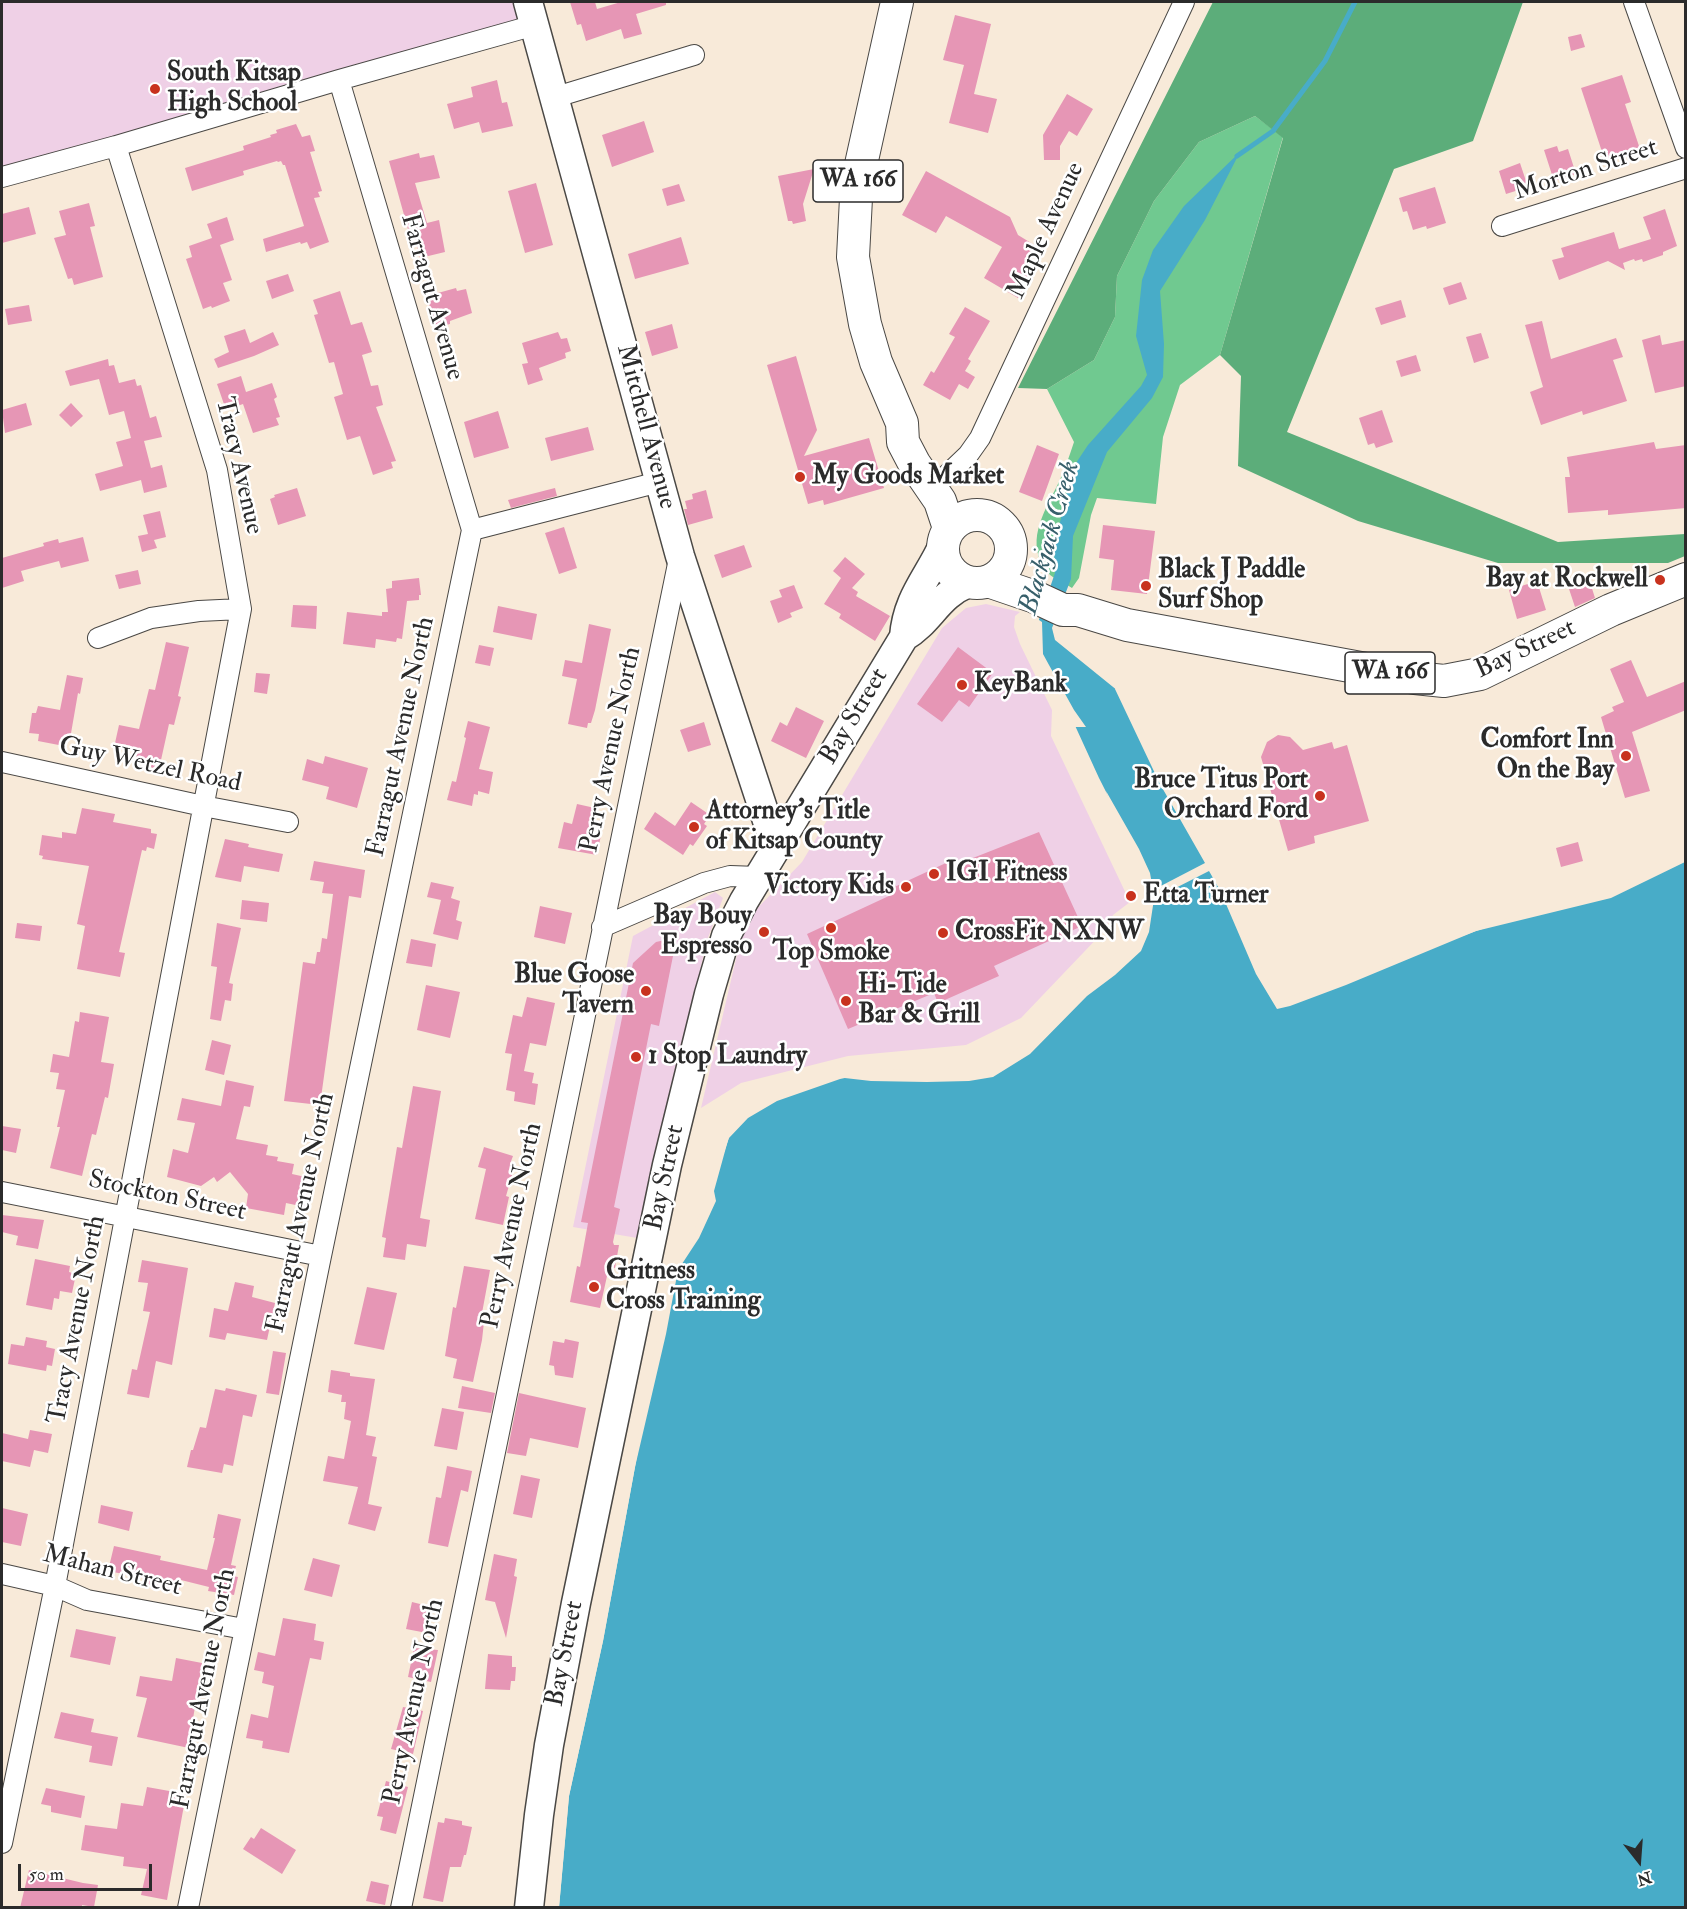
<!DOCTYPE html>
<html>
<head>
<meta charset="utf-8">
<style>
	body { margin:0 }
	#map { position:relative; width:1687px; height:1909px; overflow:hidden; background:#f8ead9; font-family:"IM FELL Double Pica",serif }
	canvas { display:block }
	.frame { position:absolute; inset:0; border:3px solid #2b2b2b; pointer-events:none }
	.north { position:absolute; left:1609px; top:1831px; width:60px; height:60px; -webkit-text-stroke:4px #fff; paint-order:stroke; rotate:163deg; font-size:16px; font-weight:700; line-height:24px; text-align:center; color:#2b2b2b }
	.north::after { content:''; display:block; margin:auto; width:21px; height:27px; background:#2b2b2b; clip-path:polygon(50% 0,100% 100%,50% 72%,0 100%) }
	.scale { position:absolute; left:18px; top:1864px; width:134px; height:27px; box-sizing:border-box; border:3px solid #2b2b2b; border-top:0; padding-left:8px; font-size:18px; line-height:21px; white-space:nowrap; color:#2b2b2b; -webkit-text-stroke:4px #fff; paint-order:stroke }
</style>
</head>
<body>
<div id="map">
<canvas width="1687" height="1909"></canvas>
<div class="frame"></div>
<div class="north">N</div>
<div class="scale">50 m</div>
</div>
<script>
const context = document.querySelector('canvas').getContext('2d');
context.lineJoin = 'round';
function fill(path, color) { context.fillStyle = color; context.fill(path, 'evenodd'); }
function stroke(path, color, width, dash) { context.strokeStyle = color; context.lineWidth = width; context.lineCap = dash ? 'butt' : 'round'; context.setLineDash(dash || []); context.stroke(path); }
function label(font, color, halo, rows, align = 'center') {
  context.font = font + ' "IM FELL Double Pica",serif'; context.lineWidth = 5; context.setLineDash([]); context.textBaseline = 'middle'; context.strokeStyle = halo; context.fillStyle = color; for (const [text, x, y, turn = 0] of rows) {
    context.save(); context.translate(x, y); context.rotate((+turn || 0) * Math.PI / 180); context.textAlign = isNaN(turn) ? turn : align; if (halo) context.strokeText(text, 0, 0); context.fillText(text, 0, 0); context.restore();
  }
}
const built = new Path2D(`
	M2,2H528L535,25L2,177Z
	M986,604L1020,612L1015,616L1014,627L1020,644L1052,710L1051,736L1130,902L1113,915L1104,931L1021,1018L966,1045L848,1056L741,1083L701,1108L745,921L802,862L942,628L966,608Z
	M715,892L723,898L706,943L643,1239L573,1227L633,936Z`);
const green = new Path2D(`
	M1255,116L1283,137L1220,355L1180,385L1163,437L1156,504L1097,498L1091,515L1079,578L1072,588C1065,583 1054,579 1048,573C1024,544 1043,514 1057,486C1064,472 1069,457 1074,442L1047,389L1094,360L1115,317L1117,276L1154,201L1199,142Z`);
const forest = new Path2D(`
	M1213,2H1523L1473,141L1394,169L1287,432L1558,542L1685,534V556L1668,563H1498L1358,521L1238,466L1241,376L1220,355L1283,138L1255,116L1199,142L1154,201L1117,276L1115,317L1094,360L1047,389L1018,388Z`);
const water = new Path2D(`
	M1240,152L1205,220L1160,291L1164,344L1163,377L1152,398L1107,452L1073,536L1071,579L1052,628L1055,640L1118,691L1278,1004L1476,931L1630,882L1685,850V1907L559,1908L569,1796L603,1641L651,1380L675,1270L692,1244L729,1138L748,1118L777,1101L840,1079L873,1072L990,1070L1028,1046L1131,944L1152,901L1136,851L1099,778L1056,684L1041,658L1035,631L1055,573L1054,549L1072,469L1088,445L1141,386L1147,375L1136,336L1142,280L1153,250L1184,206Z`);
const pier = new Path2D(`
	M1036,618L1042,622L1043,654L1049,665L1074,710L1086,727H1074L1071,723L1054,685L1038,659L1032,631Z
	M1116,686L1120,690L1279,1001L1475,928L1570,900L1629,879L1685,847V862L1611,898L1476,931L1346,985L1290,1006L1277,1009L1256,974L1220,890L1209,871L1154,899L1149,932L1141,951L1115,975L1087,996L1030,1054L993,1077L969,1081L927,1082L871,1081L836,1077L878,1069L916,1070L989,1067L1026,1043L1077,988L1129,942L1149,901L1134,852L1112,810L1106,791L1139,849L1150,873L1153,890L1205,863L1160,784L1115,689Z
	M730,1133L714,1191L716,1201L699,1238L678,1270L666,1334L635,1467L603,1641L569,1796L559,1907L556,1908L566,1796L600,1641L648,1379L672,1269L690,1243L719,1153Z`);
const stream = new Path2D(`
	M1237,156L1273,131L1325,61L1355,2`);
const building = new Path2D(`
	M570,2H595L597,9L621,2H666V5L636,14L642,34L624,39L621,29L586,41L581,24L577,25Z
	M955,15L991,24L974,94L997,99L988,133L949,123L964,65L943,60Z
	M1581,34L1585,47L1571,51L1568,37Z
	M1622,75L1631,102L1625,104L1640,149L1605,161L1581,88Z
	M497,80L502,103L507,102L513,126L482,133L479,122L454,129L447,104L473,97L471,87Z
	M1067,94L1093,109L1077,136L1069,131L1060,146V160H1044L1043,135Z
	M644,121L654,152L612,167L602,135Z
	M296,124L302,137L310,135L315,151L310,152L322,191L318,192L320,197L314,198L329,242L310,249L307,242L301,244L300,242L266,252L263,239L304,226L285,165H283L281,161L278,162L277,161L243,171L244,175L192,191L185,168L244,150L243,146L271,137L270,135L277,133L276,130Z
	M1557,146L1559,152L1568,149L1576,174L1554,181L1544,150Z
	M419,153L420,158L434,155L440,178L415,183L427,223L439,220L445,252L420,258L415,238L411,240L389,161Z
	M1520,163L1528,187L1506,194L1499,171Z
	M814,169L803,204L806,221L793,224L792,221H788L778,176Z
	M926,171L1010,217L1018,235L1036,246L1030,257L1039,263L1018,298L984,278L1002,247L946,216L936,233L902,215Z
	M536,183L553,245L525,253L508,191Z
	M679,184L685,201L667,206L662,189Z
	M1435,187L1446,223L1427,229L1426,226L1413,230L1407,211L1403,212L1399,198Z
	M89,203L95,226L90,227L103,277L74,285L72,278L68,279L54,238L66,235L59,211Z
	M29,207L36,234L2,243V214Z
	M1665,209L1677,246L1663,252V255L1643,262L1642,259L1635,261L1634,259L1623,263L1625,270L1608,261L1559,280L1552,260L1564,257L1561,248L1614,232L1619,249L1651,239L1643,217Z
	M227,217L234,240L220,245L232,280L223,283L230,301L212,308L211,306L203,309L186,259L192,257L189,246L212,238L207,224Z
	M681,237L689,264L635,279L628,254Z
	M288,274L294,291L272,299L266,281Z
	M1461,282L1467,299L1449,305L1443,288Z
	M456,288L457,291L466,289L472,313L450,321V324L435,328L427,296Z
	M340,291L351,325L362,322L372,352L362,355L371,386L378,385L383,405L376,407L396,461L391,462L393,468L373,475L360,436L347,440L334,397L343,394L334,362L329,363L314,315L318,314L313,300Z
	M1401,300L1406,317L1381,325L1375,308Z
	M29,305L32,321L8,325L5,309Z
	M965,307L990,321L968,359L971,361L965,371L975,377L968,389L959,384L950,400L923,385L931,371L934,373L955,337L949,334Z
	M1542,321L1551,359L1616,338L1623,357L1613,360L1627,401L1583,415L1582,411L1541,425L1530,392L1543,387L1525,325Z
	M672,324L678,348L652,356L645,332Z
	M245,329L250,343L273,332L279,345L254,356L218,368L214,359L229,352L224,336Z
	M558,332L561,339L567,338L571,351L565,353L566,358L539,368L543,380L528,385L522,364L528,363L522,343Z
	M1481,333L1489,358L1474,363L1466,337Z
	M1660,335L1662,345L1686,340V386L1655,393L1642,340Z
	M1416,355L1421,371L1401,377L1396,361Z
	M796,356L817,430L804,456L869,438L884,488L824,505L823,500L808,504L767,365Z
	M108,359L109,366L114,365L119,383L135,379L137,386L141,385L150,418L156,416L162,437L144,441L151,468L162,465L167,487L144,493L141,480L100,491L95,474L123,466L116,442L131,438L124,411L109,415L99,379L70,386L65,371Z
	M241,376L246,392L272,383L277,397L274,399L280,417L276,418L279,425L253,433L243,404L226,410L217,384Z
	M26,403L32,425L5,433L2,410Z
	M71,403L83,416L71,427L59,415Z
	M1382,410L1393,442L1376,448L1374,443L1368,445L1359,418Z
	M498,411L509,448L474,458L464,422Z
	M588,427L594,450L551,461L545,438Z
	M1654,442L1656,449L1686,445V508L1608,515V510L1568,513L1565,477H1570L1567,457Z
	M1037,445L1059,454L1042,501L1019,492Z
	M297,488L306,516L278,525L270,499L275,497L274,495Z
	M555,488L557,496L511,508L508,500Z
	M706,490L713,518L688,525L684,509H687L685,501L693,499L692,494Z
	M160,511L166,537L154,540L157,548L142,552L138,536L148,534L143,515Z
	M1103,525L1155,531L1147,594L1111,590L1114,560L1099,558Z
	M564,527L577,568L559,574L545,533Z
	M83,537L89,561L61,568L59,561L21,571L24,581L2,588V558L44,546L43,543L58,539L59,543Z
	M744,545L752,567L722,578L714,555Z
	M845,557L865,574L852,588L858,592L856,596L890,616L875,641L839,618L841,614L824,604L841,578L833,571Z
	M138,570L141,584L119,589L115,575Z
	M419,578L421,595H419V600L407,601L402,639L397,638L396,642L376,639L375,648L343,644L347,612L382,616V612H388L386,589L392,588V581Z
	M1589,579L1595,598L1575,607L1568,586Z
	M1537,581L1546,610L1517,619L1509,590Z
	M794,585L803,608L790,613L792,617L778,623L770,601L782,597L779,590Z
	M293,605L317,606L316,629L291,627Z
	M498,606L537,614L532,640L493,632Z
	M589,624L611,629L595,710L591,723H588L587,728L568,724L577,679L562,676L565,660L582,663Z
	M166,642L189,647L178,696L181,697L174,725L169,724L159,769L135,764L137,752L129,750L130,746L115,743L119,725L139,729L149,689L155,690Z
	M479,645L494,648L490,666L475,663Z
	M958,647L993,673L969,707L959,700L942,722L917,704Z
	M1631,660L1647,697L1686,681V710L1632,732L1650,791L1625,798L1601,717L1614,711L1612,707L1624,702L1610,669Z
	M256,673L270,674L267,694L254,692Z
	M67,675L83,678L80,694L78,693L70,739L65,738L64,746L38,741L39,734L29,733L32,713H36L38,706L60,710Z
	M796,707L824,721L806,758L771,741L780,722L787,726Z
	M468,721L490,727L479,769L493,772L489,794L478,791V795L474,794L472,806L447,800L452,781L456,782L466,738L464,737Z
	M704,722L711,745L688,752L680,730Z
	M1278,735L1290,737L1303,750L1332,742L1334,749L1347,745L1369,821L1314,836L1315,843L1288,851L1261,757L1267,742Z
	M325,756L368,768L357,808L326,799L329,787L302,780L307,759L323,764Z
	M691,802L710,815L704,824L707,826L693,846L690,844L683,855L644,829L655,812L675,826Z
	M577,804L595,808L590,832L601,835L597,855L558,848L564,822L572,824Z
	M82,808L115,814L113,822L151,829V833L157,834L154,849L147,847L146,851L142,850L119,952L125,953L120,977L77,969L85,926L77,924L89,866L42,859L43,856L39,855L42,835L62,838V832L76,834Z
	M1039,832L1082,926L994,966L999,976L938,1003L934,993L848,1029L807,934L891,895L890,889L948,862L950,867Z
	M225,839L249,844L248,847L283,854L279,872L244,866L241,882L215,877Z
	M1578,842L1583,861L1561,867L1556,848Z
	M314,861L365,870L361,898L349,896L320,1105L284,1101L303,962L315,964L317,952H320L322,938L327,939L333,894L322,893L324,882L310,880Z
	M431,882L454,887L451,898L460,901L456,920L462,922L458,940L433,934L441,900L427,897Z
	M242,900L269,903L267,922L240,919Z
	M540,906L572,913L565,944L534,937Z
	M17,923L42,926L40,941L15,938Z
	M217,923L241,928L229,983L233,984L231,1001L225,1000L221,1021L210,1019L217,967L211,966Z
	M411,939L436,944L432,967L406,963Z
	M665,940L676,941L659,1026L651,1024L614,1207L620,1209L613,1242L614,1245H619L615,1268L609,1267L600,1308L570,1302L577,1266L580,1267L588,1223L581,1222L633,963L656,942Z
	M426,985L460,992L450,1038L417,1030Z
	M527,997L555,1003L546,1046L530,1043L524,1071L534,1073L532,1083L538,1084L535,1105L514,1101L515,1092L506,1090L512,1054L505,1053L513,1015L522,1017Z
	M80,1012L109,1017L101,1062L114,1064L108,1098L105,1097L96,1135L92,1134L82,1176L50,1168L60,1127H57L65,1090L56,1089L59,1073L50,1072L53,1054L69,1057L75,1021L79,1022Z
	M212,1040L231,1045L224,1075L205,1070Z
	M226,1080L254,1086L250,1107L244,1106L236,1139L268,1145L266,1155L278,1157L277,1161L294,1164L292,1174L310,1178L305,1207L286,1203L284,1215L246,1208L248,1194L230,1172L217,1182L214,1177L201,1186L167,1177L173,1149L188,1153L195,1123L177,1120L182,1098L221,1106Z
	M413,1086L441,1091L420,1218L430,1220L426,1247L407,1244L405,1260L383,1257L386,1238L382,1237L397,1147L402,1148Z
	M2,1126L21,1129L16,1153L2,1150Z
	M484,1147L513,1156L510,1164L515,1165L506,1196L509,1197L503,1225L475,1219L486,1169L478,1167Z
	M2,1215L44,1220L38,1249L16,1245L18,1236L2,1232Z
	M35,1259L70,1266L69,1272L76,1274L72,1293L60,1291L59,1299L54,1298L52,1310L26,1305Z
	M142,1260L188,1268L172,1365L156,1361L149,1398L127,1394L132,1369L137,1370L150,1312L143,1311L148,1283L138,1282Z
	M464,1266L490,1270L482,1313H485L482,1340L473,1382L453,1378L457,1359L445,1356L453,1307L456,1308Z
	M235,1282L254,1286L252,1297L275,1303L267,1340L227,1333L225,1340L209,1337L214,1308L228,1311Z
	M367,1287L397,1293L384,1350L354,1344Z
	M26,1337L47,1341L46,1347L55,1349L52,1366L47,1365L46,1371L8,1364L11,1344L24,1346Z
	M565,1339L579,1342L573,1378L555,1375L554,1366L549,1365L553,1341L564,1343Z
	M273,1351L286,1353L279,1395L266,1393Z
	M331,1370L350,1373V1376L375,1379L366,1435L376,1437L372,1456L377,1457L368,1504L382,1507L375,1531L348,1524L358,1487L323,1481L328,1456L344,1459L351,1421L344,1419L346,1402H341L342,1395L328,1392Z
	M462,1386L495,1393L491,1413L458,1408Z
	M226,1388L257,1395L252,1417L243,1415L233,1466L224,1464L222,1473L187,1467L191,1450H193L200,1427L206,1428L215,1389L225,1391Z
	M519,1393L586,1408L578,1448L530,1438L526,1456L507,1453Z
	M442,1408L464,1412L457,1450L434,1446Z
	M30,1430L52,1434L48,1453L34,1450L30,1467L2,1461V1433L28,1439Z
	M447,1466L472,1471L468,1492L461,1490L448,1547L428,1543L436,1497L441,1498Z
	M521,1475L540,1479L532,1518L513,1514Z
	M101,1505L133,1512L129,1531L98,1523Z
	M2,1508L28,1514L21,1546L2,1542Z
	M218,1514L241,1519L231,1565L236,1566L233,1576L238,1577L234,1595L208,1591L209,1587L181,1580L179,1590L143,1584L144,1578L108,1571L114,1546L161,1556L160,1560L207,1570L215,1538H213Z
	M494,1554L517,1559L514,1576L517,1577L506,1638L495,1602L485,1600Z
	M313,1558L340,1565L332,1597L304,1590Z
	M412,1602L432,1607L427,1633L406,1629Z
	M283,1618L316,1624L314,1640L324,1642L321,1660L310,1658L289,1753L262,1748L263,1741L246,1738L251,1714L268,1718L274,1686L262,1683L264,1672L254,1670L258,1652L275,1656Z
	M76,1629L116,1637L110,1665L70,1657Z
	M414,1648L438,1650L431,1682L408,1677Z
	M488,1654L512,1656V1667H516L515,1681H511L510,1690L485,1689Z
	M176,1658L202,1663L193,1719H195L189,1748L137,1737L147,1698L136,1696L140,1676L172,1681Z
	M403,1707L423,1711L413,1754L391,1749Z
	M61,1712L94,1719L91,1732L118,1737L112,1766L89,1762L92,1746L54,1738Z
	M386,1781L408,1787L396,1834L380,1830L383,1817L377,1816Z
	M147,1787L186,1794L167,1900L141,1895L147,1869L123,1866L124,1857L81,1850L85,1825L117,1829L121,1803L143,1806Z
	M46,1788L85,1796L81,1818L51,1812V1806L41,1804Z
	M445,1818L462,1821V1825L472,1827L466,1855H464L461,1867H450L443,1902L423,1898L438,1822L444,1823Z
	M261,1828L296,1850L282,1874L243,1849L251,1837L254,1839Z
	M29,1870L83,1883L98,1885L94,1907L82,1905V1908H20Z
	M371,1881L389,1885L385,1905L366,1901Z`);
const street = new Path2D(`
	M1634,2L1686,148
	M556,97L694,55
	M2,177L116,146L339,80L535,25
	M1502,226L1686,168
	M946,476L968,455L980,438L1184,2
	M472,530L659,482
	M98,638L151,618L199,611L241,609
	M2,762L203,806L288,822
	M602,927L704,883L730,876L758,877
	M2,1192L321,1256
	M2,1574L55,1586L87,1600L244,1629
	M2,1843L55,1586L241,609L217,470L116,146
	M188,1908L321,1256L472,530L339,80
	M401,1908L679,559`);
const secondary = new Path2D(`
	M528,2L680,556L776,848
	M904,637C931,621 937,596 968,583
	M529,1908L539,1815L549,1745L576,1603L667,1165L709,994L726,936L744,901L904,637C907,597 929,577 944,543`);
const primary = new Path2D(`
	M897,2L860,169L856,198L853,257L865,324L876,362L902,423L903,442L914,463L940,501L949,528
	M943 549a34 34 0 1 1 68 0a34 34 0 1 1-68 0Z
	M991,582L1035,597L1063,610H1078L1127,625L1415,678L1444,681L1480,674L1611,610L1686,579`);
const markers = [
	[155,89,6,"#c8321e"],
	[800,477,6,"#c8321e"],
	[1660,580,6,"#c8321e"],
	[1146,586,6,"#c8321e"],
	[962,685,6,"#c8321e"],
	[1626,756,6,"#c8321e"],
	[1320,796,6,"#c8321e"],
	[694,827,6,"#c8321e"],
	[934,874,6,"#c8321e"],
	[906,887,6,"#c8321e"],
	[1131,896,6,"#c8321e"],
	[831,928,6,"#c8321e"],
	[764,932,6,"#c8321e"],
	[943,933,6,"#c8321e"],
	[646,991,6,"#c8321e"],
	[846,1001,6,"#c8321e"],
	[636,1057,6,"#c8321e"],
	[594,1287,6,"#c8321e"]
];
const shields = [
	[858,181,90],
	[1390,673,90]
];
const shieldNames = [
	["WA 166",858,181],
	["WA 166",1390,673]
];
const poiNames = [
	["South Kitsap",167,74],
	["High School",167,104],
	["My Goods Market",812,477],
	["Black J Paddle",1158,571],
	["Surf Shop",1158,601],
	["Bay at Rockwell",1648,580,"right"],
	["KeyBank",974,685],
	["Comfort Inn",1614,741,"right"],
	["On the Bay",1614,771,"right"],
	["Bruce Titus Port",1308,781,"right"],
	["Orchard Ford",1308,811,"right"],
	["Attorney's Title",706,812],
	["of Kitsap County",706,842],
	["IGI Fitness",946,874],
	["Victory Kids",894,887,"right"],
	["Etta Turner",1143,896],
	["Bay Bouy",752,917,"right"],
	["Espresso",752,947,"right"],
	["CrossFit NXNW",955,933],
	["Top Smoke",831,953,"center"],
	["Blue Goose",634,976,"right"],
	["Tavern",634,1006,"right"],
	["Hi-Tide",858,986],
	["Bar & Grill",858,1016],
	["1 Stop Laundry",648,1057],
	["Gritness",606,1272],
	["Cross Training",606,1302]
];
const streetNames = [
	["Morton Street",1586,171,-18],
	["Maple Avenue",1047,231,-65],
	["Farragut Avenue",431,297,74],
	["Mitchell Avenue",645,427,75],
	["Tracy Avenue",238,466,77],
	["Bay Street",1526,650,-25],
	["Bay Street",855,717,-59],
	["Farragut Avenue North",402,737,-78],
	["Perry Avenue North",612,750,-78],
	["Guy Wetzel Road",150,766,12],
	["Bay Street",666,1178,-78],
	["Stockton Street",167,1197,12],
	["Farragut Avenue North",302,1213,-78],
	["Perry Avenue North",513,1226,-78],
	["Tracy Avenue North",78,1320,-79],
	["Mahan Street",112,1572,14],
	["Bay Street",566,1654,-79],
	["Farragut Avenue North",205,1689,-79],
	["Perry Avenue North",415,1702,-78]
];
const waterNames = [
	["Blackjack Creek",1051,538,-74]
];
fill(built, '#efd0e6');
fill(green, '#70c990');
fill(forest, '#5cad7a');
fill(water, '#48acc8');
fill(pier, '#f8ead9');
stroke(stream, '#48acc8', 5);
fill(building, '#e696b5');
stroke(street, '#4a4845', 22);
stroke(secondary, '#4a4845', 31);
stroke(primary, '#4a4845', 34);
stroke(street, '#fff', 20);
stroke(secondary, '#fff', 28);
stroke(primary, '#fff', 32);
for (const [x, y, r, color] of markers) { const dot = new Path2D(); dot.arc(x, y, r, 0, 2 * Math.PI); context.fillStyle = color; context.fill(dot); stroke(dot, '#fff', 2); }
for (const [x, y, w] of shields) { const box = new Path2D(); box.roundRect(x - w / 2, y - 21, w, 42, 4.5); context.fillStyle = '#fff'; context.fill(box); stroke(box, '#2b2b2b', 1.5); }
label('bold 24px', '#2b2b2b', null, shieldNames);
label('bold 26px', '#2b2b2b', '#fff', poiNames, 'left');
label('26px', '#2b2b2b', '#fff', streetNames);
label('italic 27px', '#375f6a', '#fff', waterNames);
</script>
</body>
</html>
